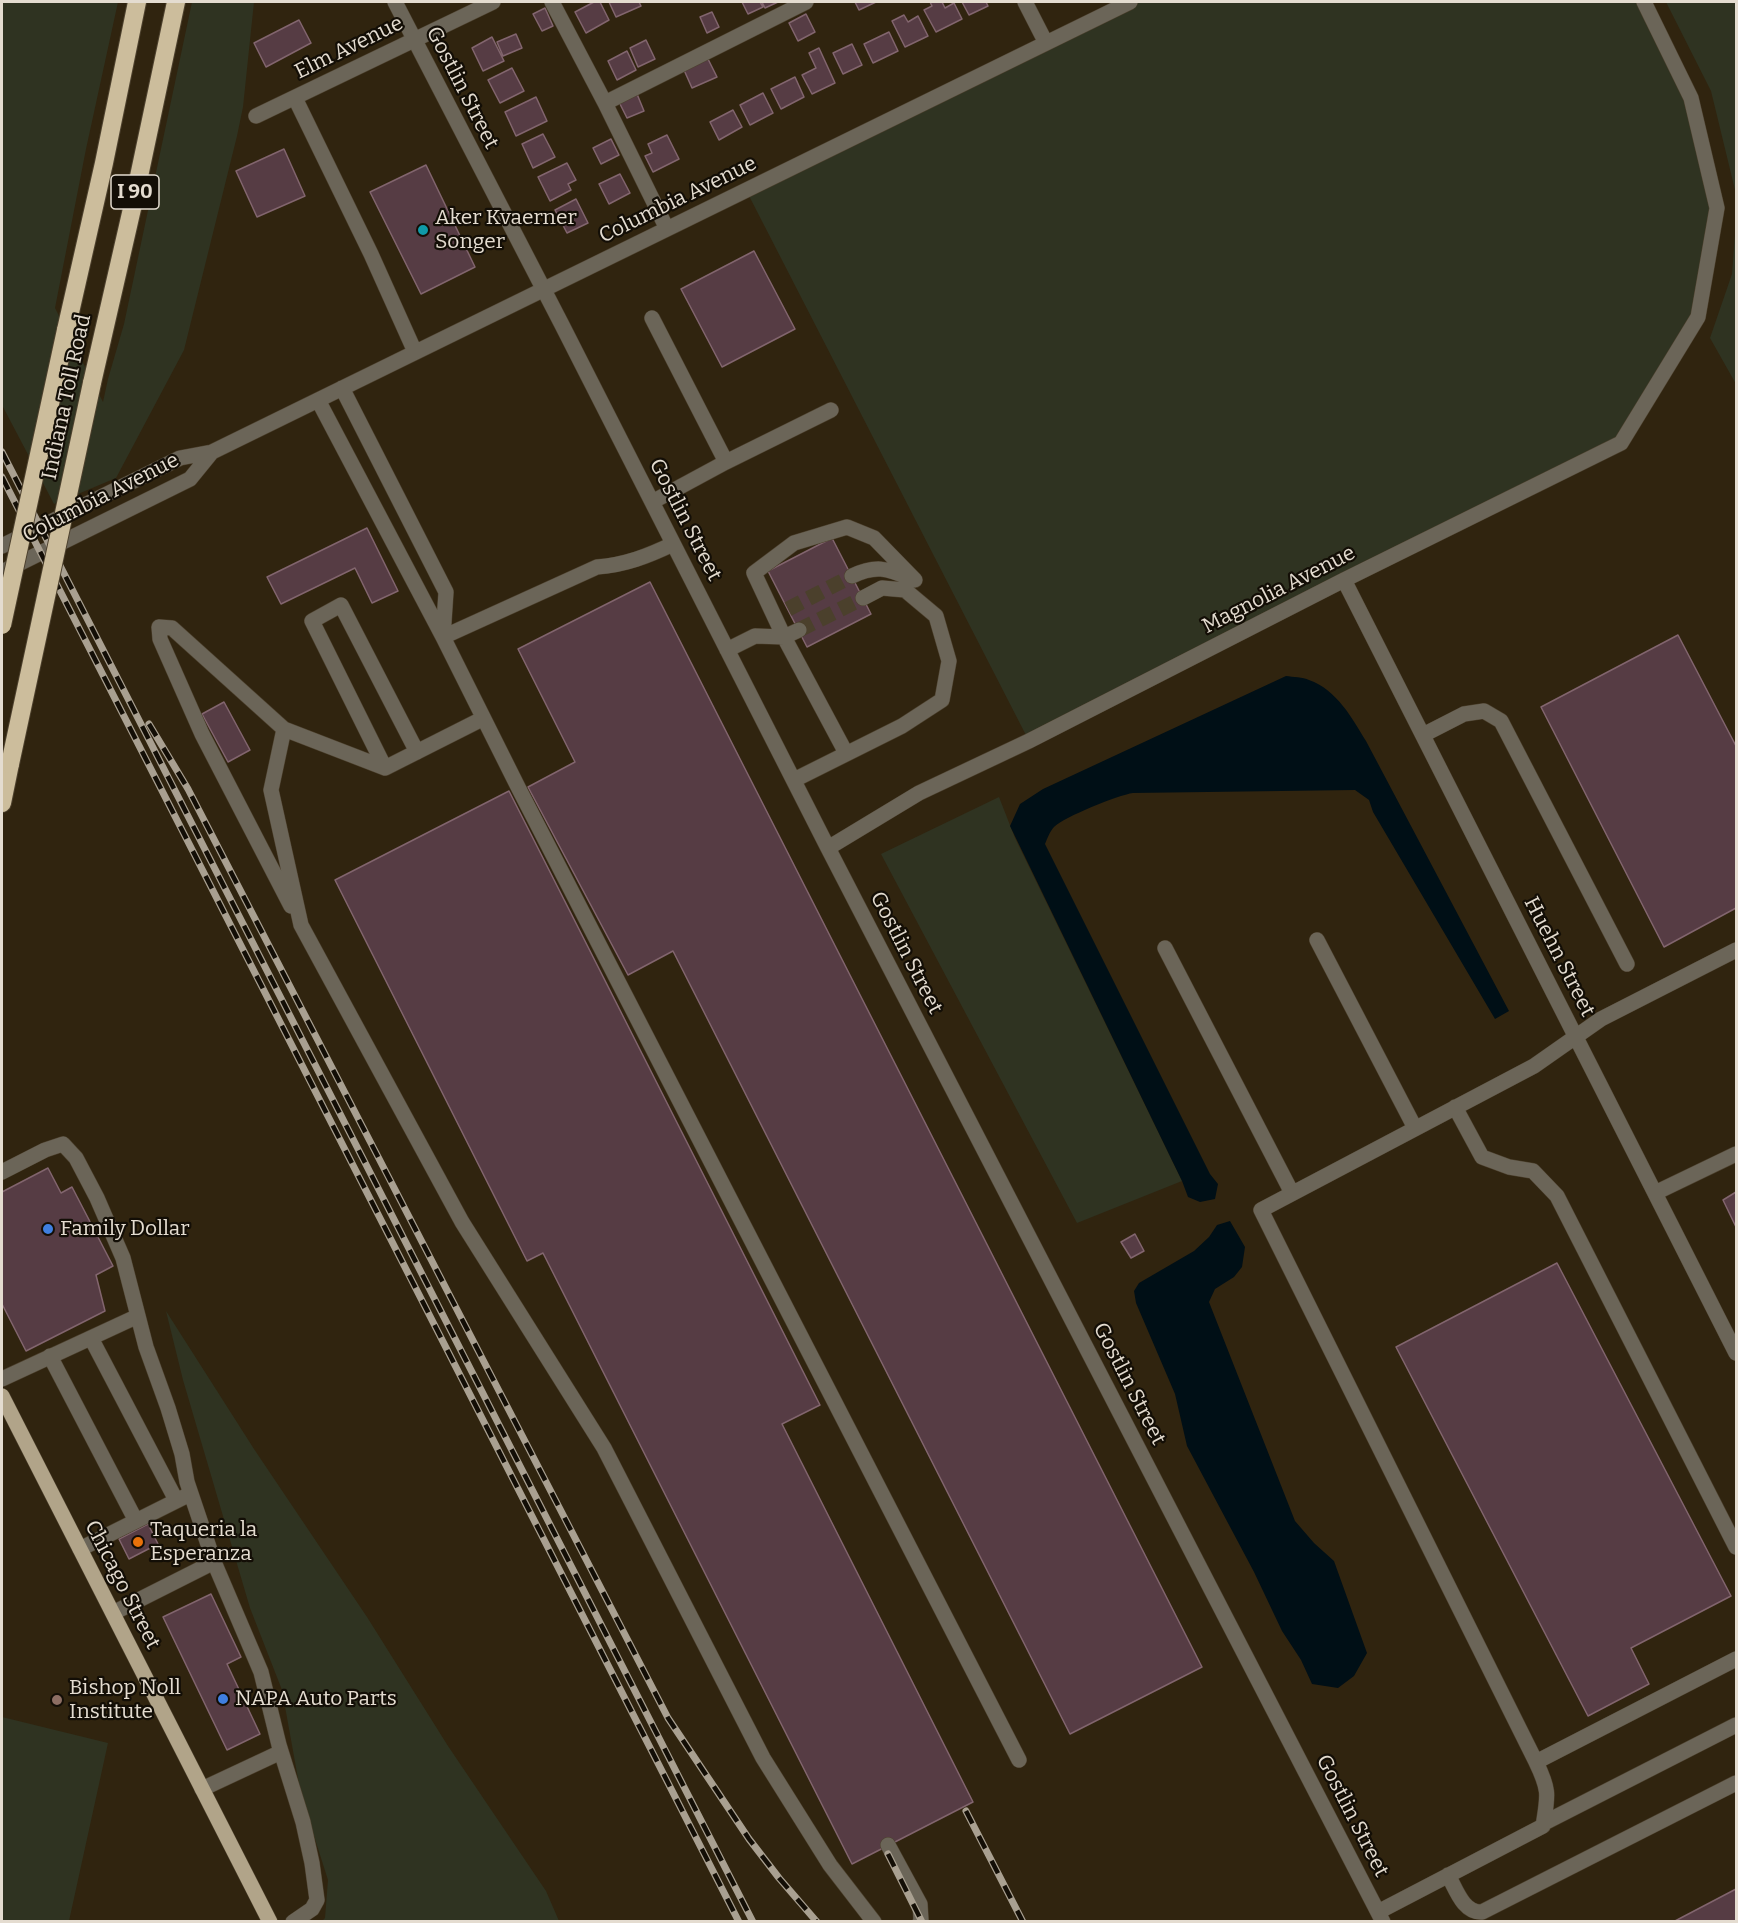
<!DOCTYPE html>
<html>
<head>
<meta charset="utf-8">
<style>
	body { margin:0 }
	#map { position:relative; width:1738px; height:1923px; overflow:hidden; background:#30240f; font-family:Bitter,serif }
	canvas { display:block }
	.frame { position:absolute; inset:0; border:3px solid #e4dcd0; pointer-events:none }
</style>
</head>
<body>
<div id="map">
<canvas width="1738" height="1923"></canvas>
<div class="frame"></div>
</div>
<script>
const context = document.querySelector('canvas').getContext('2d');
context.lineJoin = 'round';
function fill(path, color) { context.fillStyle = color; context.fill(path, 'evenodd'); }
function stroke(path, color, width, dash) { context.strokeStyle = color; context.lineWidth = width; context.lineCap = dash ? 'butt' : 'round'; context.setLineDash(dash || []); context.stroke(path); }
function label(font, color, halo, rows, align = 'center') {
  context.font = font + ' Bitter,serif'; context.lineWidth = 4.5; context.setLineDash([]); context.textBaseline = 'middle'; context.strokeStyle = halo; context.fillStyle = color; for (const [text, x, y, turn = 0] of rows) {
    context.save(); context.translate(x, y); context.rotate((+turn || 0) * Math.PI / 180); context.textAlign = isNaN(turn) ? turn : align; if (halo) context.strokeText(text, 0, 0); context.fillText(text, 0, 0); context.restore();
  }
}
const green = new Path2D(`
	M2,2H118L86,149L55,308L103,402L108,379L124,324L192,2H254L243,107L237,136L184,350L116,478L54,504L2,405Z
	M1130,2H1644L1691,98L1717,208L1698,317L1621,443L1029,741L746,190Z
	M1666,2H1736V194L1711,91Z
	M1736,221V384L1710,338L1732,274Z
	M999,797L1015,838L1182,1181L1077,1223L881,854Z
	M166,1311L254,1449L367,1617L448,1746L546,1891L559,1921H322L325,1918L328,1880L301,1795L282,1690L250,1608L183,1380Z
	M2,1717L108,1743L69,1921H2Z`);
const water = new Path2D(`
	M1286,676C1293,677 1303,677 1309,680C1337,690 1352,718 1366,741L1509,1011L1495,1019L1373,812L1369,800L1355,790L1133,793C1118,795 1064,817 1054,827C1050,831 1047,839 1045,844L1210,1174L1218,1184L1215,1199L1200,1202L1188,1197L1182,1181L1010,826L1020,804L1043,789Z
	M1230,1221L1245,1247L1242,1267L1234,1277L1215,1289L1209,1302L1295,1521L1314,1543L1334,1561L1367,1653L1354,1676L1338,1688L1312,1684L1301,1660L1282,1631L1254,1572L1187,1446L1175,1394L1136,1303L1134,1291L1139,1283L1194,1251L1209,1237L1217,1225Z`);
const building = new Path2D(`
	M594,2H600L609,20L586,33L575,12Z
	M609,2H639L641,6L616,17Z
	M742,2H760L763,7L748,14Z
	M762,2H778L765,8Z
	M855,2H876L859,10Z
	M930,2H942L945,8L954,3L962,19L936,32L924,10L932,6Z
	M962,2H986L988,6L969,15Z
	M545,8L553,26L542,31L533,14Z
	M712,12L719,27L707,33L700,17Z
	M806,14L815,32L798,41L789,23Z
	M904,15L908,22L918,16L928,36L905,47L892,21Z
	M299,20L311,43L266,67L254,43Z
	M889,32L898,51L873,63L864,44Z
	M516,34L522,48L503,56L497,42Z
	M492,37L504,61L483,71L472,48Z
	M646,40L655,59L638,67L630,48Z
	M852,44L862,65L843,74L833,53Z
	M819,48L835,83L812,94L802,75L816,68L809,53Z
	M627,51L636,70L617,80L608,61Z
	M708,59L717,77L692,88L684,70Z
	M512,68L524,91L500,103L488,80Z
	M795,77L804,97L781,109L771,89Z
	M763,93L773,113L750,125L740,105Z
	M637,94L644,111L627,118L619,102Z
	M536,97L547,121L516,136L505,112Z
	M733,110L742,127L719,140L710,122Z
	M543,134L555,157L533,168L522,144Z
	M667,135L679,159L653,172L645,156L652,153L648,144Z
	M611,139L619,155L601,164L593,148Z
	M284,149L305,196L257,217L236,171Z
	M567,163L576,180L568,184L571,190L550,201L538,177Z
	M426,165L475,267L421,294L370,192Z
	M620,174L630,193L609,204L599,184Z
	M576,199L588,223L567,233L555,210Z
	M754,251L795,329L722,367L681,289Z
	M367,528L398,591L372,603L355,568L281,604L267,577Z
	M832,538L871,614L807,647L768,571Z
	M650,582L1202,1667L1070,1734L673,951L628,975L528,787L575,762L518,649Z
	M1678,635L1736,746V908L1664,947L1541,707Z
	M224,702L250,750L228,762L202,714Z
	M509,791L820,1405L782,1424L973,1802L852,1864L543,1253L527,1261L335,880Z
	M48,1168L61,1193L72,1187L113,1266L96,1275L105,1311L26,1351L2,1304V1192Z
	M1736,1192V1227L1723,1200Z
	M1135,1234L1144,1251L1131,1258L1121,1242Z
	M1557,1263L1731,1596L1631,1648L1649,1684L1588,1716L1396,1347Z
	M148,1524L158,1544L129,1559L119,1539Z
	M211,1594L241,1657L227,1664L260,1734L227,1750L163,1617Z
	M1736,1889V1922H1675V1921Z`);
const minorTunnel = new Path2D(`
	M788,609L852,576
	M799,630L863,598`);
const minor = new Path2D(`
	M395,2L561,323L828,848L1383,1922
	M552,2L605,103L667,229
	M1025,2L1046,43
	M295,98L371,254L415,352
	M605,103L806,2
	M256,116L493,2
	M652,318L726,462
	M342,388L446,592L443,637
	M318,400L443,637L519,789L1019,1760
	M652,502L726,462L831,410
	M2,546L180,458L212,452L1130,2
	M2,572L190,479L212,452
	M852,576C875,565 887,568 909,578
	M1344,580L1736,1353
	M443,637L597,567C625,565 648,556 673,544
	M727,650L755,636L784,637L799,630
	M284,729L271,790L301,925L462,1222L604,1448L763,1758L830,1865L874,1922
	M1423,735L1464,714L1484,711L1501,721L1627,964
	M417,752L341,605L312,621L385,768L482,719
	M846,753L784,637L754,573L794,543L847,527L874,538L915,580
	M794,780L902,726L942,700L949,661L936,616L905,590L882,588L863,598
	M828,848L919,793L1029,741L1344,580L1621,443L1698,317L1717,208L1691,98L1644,2
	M291,906L202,734L160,639L159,627L172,628L284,729L385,768
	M1317,940L1415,1128
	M1165,948L1292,1193
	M1736,950L1601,1019L1534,1066L1261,1210L1536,1762L1736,1659
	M1455,1107L1482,1157L1509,1167L1533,1171L1557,1196L1736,1547
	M2,1172L45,1150L63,1144L76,1158L97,1198L123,1258L146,1347L168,1408L182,1454L187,1482L214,1562L261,1672L279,1745L303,1822L312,1863L317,1900L312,1909L293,1922
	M1655,1193L1736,1154
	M91,1338L176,1500
	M50,1356L136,1521
	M2,1379L138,1316
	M80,1549L186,1496
	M113,1613L214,1562
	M202,1789L281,1752
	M1544,1823L1736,1725
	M888,1845L920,1904L921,1920L920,1922
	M1448,1875C1456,1889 1463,1913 1482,1912L1736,1783
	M1378,1912L1543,1826C1548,1795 1550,1791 1536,1762`);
const major = new Path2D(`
	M2,1396L270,1922`);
const highway = new Path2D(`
	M66,330L104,163L137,2
	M92,383L134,200L176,2
	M2,803L10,764`);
const rail = new Path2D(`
	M2,452L753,1922
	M2,477L739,1922
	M149,724L188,789L668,1718L749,1839L779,1878L817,1922
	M966,1811L1023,1922
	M888,1854L922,1922`);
const highwayBridge = new Path2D(`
	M2,625L66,330
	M10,764L92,383`);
const markers = [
	[423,230,6,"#0f9aa8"],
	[48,1229,6,"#3f7fe0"],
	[138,1542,6,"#e8710a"],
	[223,1699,6,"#3f7fe0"],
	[57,1700,6,"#8d6e63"]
];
const shields = [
	[135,192,48]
];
const shieldNames = [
	["I 90",135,192]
];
const streetNames = [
	["Elm Avenue",349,48,-26],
	["Gostlin Street",462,88,63],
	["Columbia Avenue",678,200,-26],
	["Indiana Toll Road",67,397,-78],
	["Columbia Avenue",101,498,-27],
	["Gostlin Street",685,520,63],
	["Magnolia Avenue",1279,590,-27],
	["Gostlin Street",906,953,63],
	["Huehn Street",1559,957,63],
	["Gostlin Street",1129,1384,63],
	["Chicago Street",122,1585,63],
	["Gostlin Street",1352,1816,63]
];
const poiNames = [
	["Aker Kvaerner",435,218],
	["Songer",435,242],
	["Family Dollar",60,1229],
	["Taqueria la",150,1530],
	["Esperanza",150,1554],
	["Bishop Noll",69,1688],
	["Institute",69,1712],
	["NAPA Auto Parts",235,1699]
];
fill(green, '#2f3321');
fill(water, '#000f16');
fill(building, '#563c44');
stroke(building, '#82656e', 1.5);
stroke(minorTunnel, '#4b402c', 15, [15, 8]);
stroke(minor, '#4d412e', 16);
stroke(major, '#4d412e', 16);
stroke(highway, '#4d412e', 20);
stroke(minor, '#6b6558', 15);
stroke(major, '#b1a489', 15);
stroke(highway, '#ccbd9c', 18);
stroke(rail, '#a9a091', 7);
stroke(rail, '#130e06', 4.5, [14]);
stroke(highwayBridge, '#4d412e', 20, []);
stroke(highwayBridge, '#ccbd9c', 18);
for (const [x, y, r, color] of markers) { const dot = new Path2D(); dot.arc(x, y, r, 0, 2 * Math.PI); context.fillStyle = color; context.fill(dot); stroke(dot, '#130e06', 2); }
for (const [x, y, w] of shields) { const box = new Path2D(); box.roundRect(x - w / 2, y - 17, w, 34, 4.5); context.fillStyle = '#130e06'; context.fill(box); stroke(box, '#e4dcd0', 1.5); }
label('bold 20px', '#e4dcd0', null, shieldNames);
label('21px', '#e4dcd0', '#130e06', streetNames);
label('21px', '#e4dcd0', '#130e06', poiNames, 'left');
</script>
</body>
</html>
